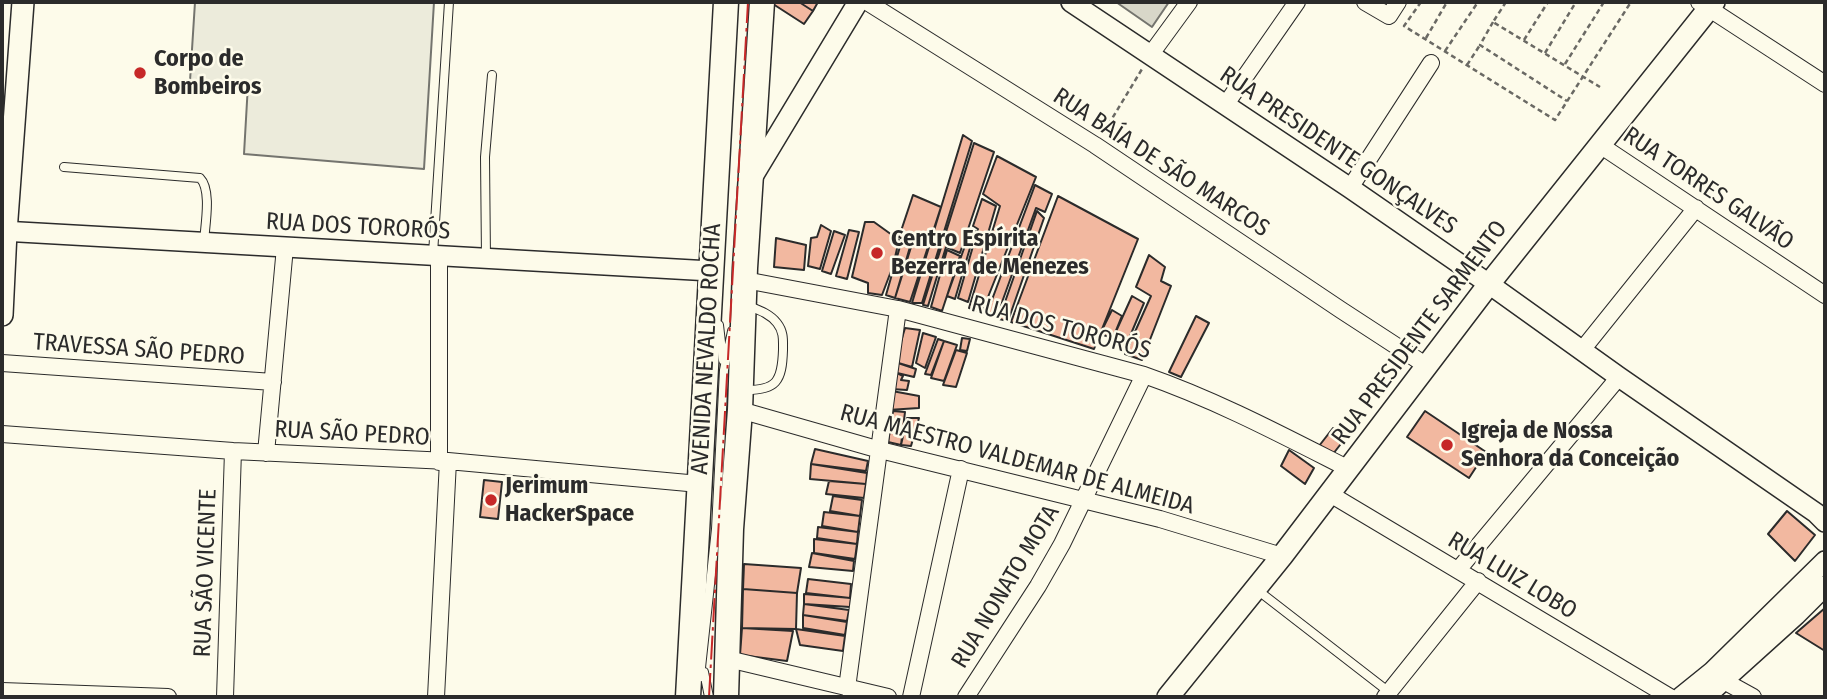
<!DOCTYPE html>
<html>
<head>
<meta charset="utf-8">
<style>
	body { margin:0 }
	#map { position:relative; width:1827px; height:699px; overflow:hidden; background:#fdfbea; font-family:"Fira Sans Condensed",sans-serif }
	canvas { display:block }
	.frame { position:absolute; inset:0; border:4px solid #2b2b2b; pointer-events:none }
</style>
</head>
<body>
<div id="map">
<canvas width="1827" height="699"></canvas>
<div class="frame"></div>
</div>
<script>
const context = document.querySelector('canvas').getContext('2d');
context.lineJoin = 'round';
function fill(path, color) { context.fillStyle = color; context.fill(path, 'evenodd'); }
function stroke(path, color, width, dash) { context.strokeStyle = color; context.lineWidth = width; context.lineCap = dash ? 'butt' : 'round'; context.setLineDash(dash || []); context.stroke(path); }
function label(font, color, halo, rows, align = 'center') {
  context.font = font + ' "Fira Sans Condensed",sans-serif'; context.lineWidth = 5; context.setLineDash([]); context.textBaseline = 'middle'; context.strokeStyle = halo; context.fillStyle = color; for (const [text, x, y, turn = 0] of rows) {
    context.save(); context.translate(x, y); context.rotate((+turn || 0) * Math.PI / 180); context.textAlign = isNaN(turn) ? turn : align; if (halo) context.strokeText(text, 0, 0); context.fillText(text, 0, 0); context.restore();
  }
}
const green = new Path2D(`
	M195,2H434L424,169L244,154L248,84L190,81Z`);
const water = new Path2D(`
	M1116,2H1169L1152,27Z`);
const building = new Path2D(`
	M774,2H799L813,11L804,24L773,4Z
	M799,2H818L813,11Z
	M963,135L972,141L922,303H912Z
	M974,143L994,152L960,253L946,247L928,306L923,305Z
	M997,156L1036,177L982,312L969,308L1000,206L983,194Z
	M1035,185L1052,194L1045,212L1036,208L997,316L987,313Z
	M913,195L941,207L910,302L895,298L912,244L899,237Z
	M1058,196L1138,239L1094,349L1011,322Z
	M982,199L996,206L968,302L958,298L978,229L973,226Z
	M1037,211L1044,218L1008,321L999,319Z
	M865,222H874L899,240L893,266L882,295L868,293V283L852,277Z
	M821,225L831,231L820,269L808,266L811,238L817,237Z
	M971,229L975,231L955,299L947,296Z
	M849,230L859,232L847,279L836,276Z
	M834,231L845,235L831,274L822,271Z
	M776,238L806,245L804,270L774,267Z
	M901,243L910,247L895,298L886,295Z
	M947,250L960,256L942,311L931,307Z
	M1149,255L1165,267L1161,281L1171,286L1142,360L1125,354L1151,296L1136,287Z
	M1132,296L1144,303L1125,348L1113,338Z
	M1112,310L1122,316L1113,338L1100,334Z
	M1196,316L1209,323L1181,377L1169,372Z
	M905,328L920,330L912,367L895,362Z
	M923,333L936,337L925,368L916,363Z
	M962,338L970,339L967,351L960,350Z
	M938,339L944,341L931,375L925,374Z
	M944,341L957,345L944,381L931,378Z
	M956,350L967,353L956,387L943,385Z
	M895,362L916,369L914,377L893,372Z
	M895,372L903,376L901,380L909,381L907,390L891,389Z
	M892,391L919,396V408L888,410Z
	M893,411L905,412L901,445L888,442Z
	M1425,411L1486,452L1469,478L1407,437Z
	M907,418H919L911,446L901,445Z
	M1333,428L1347,436L1333,454L1319,446Z
	M815,449L868,461L866,471L811,464Z
	M1289,450L1314,468L1305,484L1281,466Z
	M811,464L867,473L866,484L810,479Z
	M484,480L502,482L498,519L480,517Z
	M829,481L866,484L864,498L826,494Z
	M833,496L862,500L860,516L830,511Z
	M1787,511L1815,535L1795,561L1768,534Z
	M824,512L860,516L858,532L822,526Z
	M818,527L858,532L857,544L817,538Z
	M814,539L857,544L855,559L814,553Z
	M812,553L854,561L853,571L809,567Z
	M744,564L801,568L797,593L743,589Z
	M808,579L851,584L850,598L806,593Z
	M743,589L797,593L796,629L742,628Z
	M804,594L851,598L850,607L804,604Z
	M804,604L849,610L847,621L803,615Z
	M1825,608V651L1796,633Z
	M803,615L847,622L845,635L803,628Z
	M742,628L793,631L787,661L740,655Z
	M796,629L845,636L843,651L800,645Z`);
const path = new Path2D(`
	M1421,2L1404,26L1555,120L1631,2
	M1506,2L1493,22L1600,87
	M1493,22L1480,45L1567,101
	M1426,38L1447,2
	M1524,40L1548,2
	M1445,51L1478,2
	M1545,53L1576,2
	M1565,64L1604,2
	M1467,65L1480,45
	M1104,132L1142,69`);
const service = new Path2D(`
	M64,167L200,178C212,190 205,225 204,242
	M433,254L449,2
	M486,259L485,157L492,75
	M719,325L723,360
	M743,390C777,391 782,381 783,350C783,340 784,332 777,323C770,314 759,310 749,306
	M1256,589L1389,692
	M704,672L709,697
	M700,677L716,529L724,370L732,331`);
const minor = new Path2D(`
	M867,2L1095,145L1341,310L1427,366
	M1365,2L1389,16L1398,2
	M1699,2L1825,84
	M1151,54L1189,2
	M1226,104L1297,2
	M1600,145L1825,295
	M1350,188L1431,63
	M745,280L898,309L1144,375C1216,400 1282,435 1349,469
	M1582,350L1696,208
	M2,363L273,382
	M740,410L880,450L1160,519L1282,556
	M2,434L233,451L448,461L699,484
	M266,453L285,247
	M439,462V256
	M1330,494L1670,697
	M1458,570L1619,377
	M728,659L888,697
	M1724,681L1753,697
	M847,688L898,309
	M2,691L168,697
	M225,697L233,451
	M436,697L448,461
	M911,697L961,469
	M966,697L1038,586L1062,544L1144,375
	M1385,697L1478,581`);
const tertiary = new Path2D(`
	M1071,2L1350,188L1489,284L1619,377L1816,513L1825,522
	M752,178L858,2
	M2,231L711,271
	M1681,697L1712,672L1825,561
	M1705,697L1796,615L1825,586`);
const secondary = new Path2D(`
	M2,315L6,232L23,2
	M1168,697L1282,556L1489,284L1714,2`);
const trunk = new Path2D(`
	M688,697L726,2
	M726,697L731,529L740,410L745,268L762,2`);
const power = new Path2D(`
	M709,697L748,2`);
const markers = [
	[140,73,7,"#c62828"],
	[877,253,7,"#c62828"],
	[1447,445,7,"#c62828"],
	[491,500,7,"#c62828"]
];
const poiNames = [
	["Corpo de",154,59],
	["Bombeiros",154,87],
	["Centro Espírita",891,239],
	["Bezerra de Menezes",891,267],
	["Igreja de Nossa",1461,431],
	["Senhora da Conceição",1461,459],
	["Jerimum",505,486],
	["HackerSpace",505,514]
];
const streetNames = [
	["RUA PRESIDENTE GONÇALVES",1338,151,34],
	["RUA BAÍA DE SÃO MARCOS",1161,163,33],
	["RUA TORRES GALVÃO",1708,189,34],
	["RUA DOS TORORÓS",358,227,3],
	["RUA DOS TORORÓS",1061,328,15],
	["RUA PRESIDENTE SARMENTO",1420,333,-53],
	["AVENIDA NEVALDO ROCHA",707,349,-87],
	["TRAVESSA SÃO PEDRO",139,350,4],
	["RUA SÃO PEDRO",352,434,3],
	["RUA MAESTRO VALDEMAR DE ALMEIDA",1017,460,15],
	["RUA SÃO VICENTE",206,573,-88],
	["RUA LUIZ LOBO",1512,576,31],
	["RUA NONATO MOTA",1006,587,-59]
];
fill(green, '#ecebdb');
stroke(green, '#74746e', 2);
fill(water, '#d8d7c9');
stroke(water, '#74746e', 2);
fill(building, '#f2b8a0');
stroke(building, '#2b2b2b', 2);
stroke(service, '#2b2b2b', 10);
stroke(minor, '#2b2b2b', 18);
stroke(tertiary, '#2b2b2b', 22);
stroke(secondary, '#2b2b2b', 24);
stroke(trunk, '#2b2b2b', 27);
stroke(path, '#6a6964', 2.5, [5, 3.5]);
stroke(service, '#fdfbea', 8);
stroke(minor, '#fdfbea', 16);
stroke(tertiary, '#fdfbea', 19);
stroke(secondary, '#fdfbea', 21);
stroke(trunk, '#fdfbea', 24);
stroke(power, '#c62828', 2, [24, 5, 3.5, 5]);
for (const [x, y, r, color] of markers) { const dot = new Path2D(); dot.arc(x, y, r, 0, 2 * Math.PI); context.fillStyle = color; context.fill(dot); stroke(dot, '#fdfbea', 2.5); }
label('bold 24px', '#2b2b2b', '#fdfbea', poiNames, 'left');
label('24px', '#2b2b2b', '#fdfbea', streetNames);
</script>
</body>
</html>
